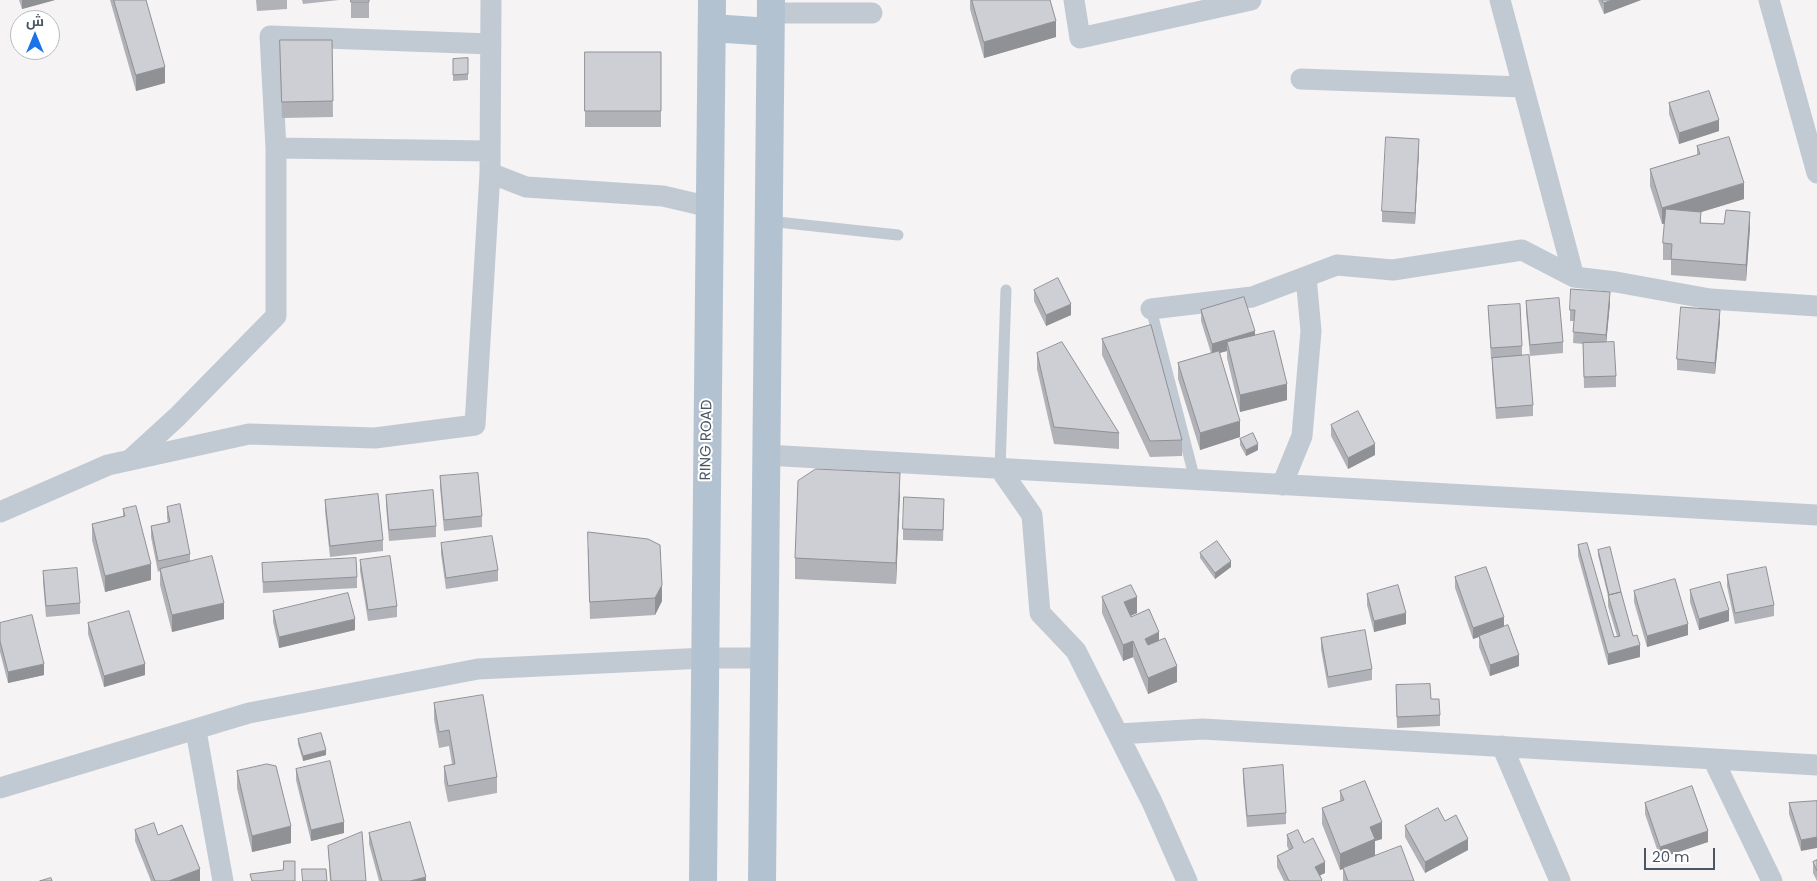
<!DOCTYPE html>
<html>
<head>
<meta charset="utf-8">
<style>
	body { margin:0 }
	#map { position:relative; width:1817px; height:881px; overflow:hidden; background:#f5f3f3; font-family:Poppins,Cairo,sans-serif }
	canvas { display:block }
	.north { position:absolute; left:10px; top:10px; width:50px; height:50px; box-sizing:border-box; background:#fff; border:1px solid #b7bbc0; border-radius:50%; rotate:0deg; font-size:14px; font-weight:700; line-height:20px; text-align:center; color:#4a5661 }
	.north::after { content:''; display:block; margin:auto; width:18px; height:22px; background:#1a73e8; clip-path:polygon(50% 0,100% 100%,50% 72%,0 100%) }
	.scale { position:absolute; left:1644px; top:848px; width:71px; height:22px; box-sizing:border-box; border:2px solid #4a5661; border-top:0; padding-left:6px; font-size:15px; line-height:18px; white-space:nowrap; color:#4a5661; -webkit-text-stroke:4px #fff; paint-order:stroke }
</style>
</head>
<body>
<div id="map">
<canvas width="1817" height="881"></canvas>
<div class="north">ش</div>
<div class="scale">20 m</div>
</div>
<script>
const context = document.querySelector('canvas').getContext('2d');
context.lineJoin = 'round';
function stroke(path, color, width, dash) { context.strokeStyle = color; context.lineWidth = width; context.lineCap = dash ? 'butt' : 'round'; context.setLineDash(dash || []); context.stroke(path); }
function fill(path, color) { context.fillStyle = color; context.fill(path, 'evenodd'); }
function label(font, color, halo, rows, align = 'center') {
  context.font = font + ' Poppins,sans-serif'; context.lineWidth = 4; context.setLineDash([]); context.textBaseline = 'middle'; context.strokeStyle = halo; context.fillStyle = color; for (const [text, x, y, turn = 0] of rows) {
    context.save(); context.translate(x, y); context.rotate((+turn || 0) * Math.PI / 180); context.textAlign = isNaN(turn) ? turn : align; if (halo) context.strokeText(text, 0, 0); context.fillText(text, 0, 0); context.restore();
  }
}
const lane = new Path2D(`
	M768,221L898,235
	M1151,309L1195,480
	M1000,469L1006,290`);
const street = new Path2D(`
	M1074,0L1080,38L1251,0
	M1769,0L1817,173
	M771,13H872
	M1301,79L1523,87
	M276,148L490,151
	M490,173L526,187L663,196L710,207
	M1574,277L1616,282L1710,299L1817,306
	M1151,309L1252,297L1337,265L1393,270L1522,250L1574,277L1500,0
	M766,455L1817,515
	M131,459L177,417L276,316V148L270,36L491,44
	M1000,469L1032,515L1040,613L1076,651L1152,802L1187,881
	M1282,485L1302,436L1311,331L1306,277
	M0,512L108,465L249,434L375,438L475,425L490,173L491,0
	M196,731L223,881
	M1118,734L1203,729L1817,765
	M1502,746L1560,881
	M1713,759L1772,881
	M0,788L249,713L478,669L705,658H764`);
const primary = new Path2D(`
	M712,28L770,32
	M703,881L712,0
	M762,881L771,0`);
const wall = new Path2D(`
	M19,0H55L22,9Z
	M110,0H146L165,83L136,91Z
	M256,0H287V9L257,11Z
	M302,0H339L303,4Z
	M351,0H369V18H351Z
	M970,0H1050L1056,37L984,58L970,9Z
	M1598,0H1641L1604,14Z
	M280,40H332L333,117L282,118Z
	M585,52H661V127H585Z
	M468,58V80L453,81V59Z
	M1669,103L1719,131L1679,144L1669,114Z
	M1697,146L1744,199L1701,212V223L1750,228L1746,281L1671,275V260H1663V243L1665,224H1662L1650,186V169L1697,155Z
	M1419,150L1415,224L1382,222V211Z
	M1034,290L1071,315L1046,326L1034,301Z
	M1526,301L1563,342V353L1530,356L1526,312Z
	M1610,303L1606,342L1616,376V387L1584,388L1583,344L1573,343L1574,321H1570V310Z
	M1488,306L1522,346V355L1533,405V416L1496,419L1492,369V359H1491Z
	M1201,310L1255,335L1287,400L1240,412L1227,358V351L1219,353L1240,437L1200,450L1178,379V363L1211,353L1201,321Z
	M1720,321L1715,374L1677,370V359Z
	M1102,339L1182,440V456L1150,457L1102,355Z
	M1037,353L1119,433V449L1054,444L1037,369Z
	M1331,425L1375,455L1348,469L1331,436Z
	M1240,439L1258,450L1246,456L1240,445Z
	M440,476L482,516V527L444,531L440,487Z
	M900,493L896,584L795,579V558Z
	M386,495L436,526V537L389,541L386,506Z
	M325,500L383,540V551L330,557L325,511Z
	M167,507L190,554V562L224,619L172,632L160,585V571L158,572L151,537V526L168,523L167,518Z
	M123,509L151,580L105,592L92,540V524L123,516Z
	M944,510L943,541L903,540V529Z
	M441,543L498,570V581L446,589L441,554Z
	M1578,545L1614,637L1617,636L1608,606V596L1598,555V550L1621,594L1633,636L1640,657L1608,665L1578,556Z
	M588,548L662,601L655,615L590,619Z
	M1200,553L1231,567L1215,579L1200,558Z
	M360,560L397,606V617L368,621L360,571Z
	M262,563L357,577V588L263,593Z
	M43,571L80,603V614L46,617L43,582Z
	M1727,575L1774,605V616L1735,624L1727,586Z
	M1455,577L1504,626L1519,666L1490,676L1479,647V637L1473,639L1455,588Z
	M1690,590L1729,621L1699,630L1690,602Z
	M1634,591L1688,635L1647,647L1634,602Z
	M1367,594L1406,624L1374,632L1367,605Z
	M1102,597L1137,613L1130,616L1159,640L1177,682L1148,694L1133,657L1123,661L1102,613Z
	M273,611L355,630L279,648L273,622Z
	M0,623L44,675L8,683L0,652Z
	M88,623L145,675L104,687L88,634Z
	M1321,638L1372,669V680L1328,688L1321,649Z
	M1396,685L1431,699L1440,715V726L1397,728Z
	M434,703L497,777V793L448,802L444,782V766L452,764L449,746L439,748L434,719Z
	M298,739L326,755L303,761L298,744Z
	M296,769L344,833L311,841L296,780Z
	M1243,769L1286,813V824L1247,827L1243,780Z
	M237,771L291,843L252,852L237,788Z
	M1340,791L1382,839L1375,841V855L1414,881H1343V869L1340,870L1322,824V808L1340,801Z
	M1817,801L1801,851L1789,814V803Z
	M1645,803L1708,842L1660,858L1645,814Z
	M1445,821L1468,850L1425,873L1405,837V826Z
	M135,830L158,835L200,881H151L135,841Z
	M369,833L426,881H379L369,844Z
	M1287,835L1304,843L1325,873L1320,875L1322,881H1284L1277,867V856L1289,850L1287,846Z
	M328,846L366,881H330Z
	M1817,860V881L1813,873V862Z`);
const shadedWall = new Path2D(`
	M22,0H55L22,9Z
	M1612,0H1641L1604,14V3Z
	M1056,21V37L984,58V42Z
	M165,67V83L136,91V75Z
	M1719,120V131L1679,144V133Z
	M1419,139V150L1415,224V213Z
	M1744,183V199L1662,224V208Z
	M1750,212V228L1746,281V265Z
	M1610,292V303L1606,346V335Z
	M1071,304V315L1046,326V315Z
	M1720,310V321L1715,374V363Z
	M1255,331V342H1227V351L1212,355V344Z
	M1287,384V400L1240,412V395Z
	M1240,421V437L1200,450V433Z
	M1258,444V450L1246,456V450Z
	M1375,444V455L1348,469V458Z
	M900,473V493L896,584V563Z
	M1231,561V567L1215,579V573Z
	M151,564V580L105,592V576Z
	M662,585V601L655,615V598Z
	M1137,597V613L1124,619V602Z
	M224,603V619L172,632V615Z
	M1729,610V621L1699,630V619Z
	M1406,613V624L1374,632V621Z
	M1504,617V628L1473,639V628Z
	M355,619V630L279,648V637Z
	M1688,624V635L1647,647V636Z
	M1159,632V649L1145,655V639Z
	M1133,641V657L1123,661V645Z
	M1640,645V657L1608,665V654Z
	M1519,655V666L1490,676V665Z
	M44,664V675L8,683V672Z
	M145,664V675L104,687V676Z
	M1177,666V682L1148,694V678Z
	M326,750V755L303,761V756Z
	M344,822V833L311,841V830Z
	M1382,822V839L1375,841V856L1340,870V854L1370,827Z
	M291,826V843L252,852V836Z
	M1708,831V842L1660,858V847Z
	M1817,837V848L1801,851V840Z
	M1468,839V850L1425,873V862Z
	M1325,862V873L1315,878V867Z
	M200,869V881H169Z
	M426,877V881H410Z`);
const building = new Path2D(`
	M114,0H146L165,67L136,75Z
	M351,0H369V2H351Z
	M972,0H1050L1056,21L984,42Z
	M1602,0H1612L1604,3Z
	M280,40H332L333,101L282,102Z
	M585,52H661V111H585Z
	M468,58V74L453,75V59Z
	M1709,91L1719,120L1679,133L1669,103Z
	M1386,137L1419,139L1415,213L1382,211Z
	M1729,137L1744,183L1662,208L1650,169L1700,154L1697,146Z
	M1666,209L1701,212L1700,223L1724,224L1726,210L1750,212L1746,265L1671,259L1672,244L1663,243Z
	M1058,278L1071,304L1046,315L1034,290Z
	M1571,289L1610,292L1606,335L1573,332L1575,310H1570Z
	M1244,297L1255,331L1212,344L1201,310Z
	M1559,298L1563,342L1530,345L1526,301Z
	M1520,304L1522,346L1491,348L1488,306Z
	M1681,307L1720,310L1715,363L1677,359Z
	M1151,325L1182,440L1150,441L1102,339Z
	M1274,331L1287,384L1240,395L1227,342Z
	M1062,342L1119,433L1054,427L1037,353Z
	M1614,342L1616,376L1584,377L1583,343Z
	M1219,351L1240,421L1200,433L1178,363Z
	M1529,355L1533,405L1496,408L1492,358Z
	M1358,411L1375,444L1348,458L1331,425Z
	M1253,433L1258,444L1246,450L1240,439Z
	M816,469L900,473L896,563L795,558L798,481Z
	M478,473L482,516L444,520L440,476Z
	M433,490L436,526L389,530L386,495Z
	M378,494L383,540L330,546L325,500Z
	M904,497L944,499L943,530L903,529Z
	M180,504L190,554L158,561L151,526L170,522L167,507Z
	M136,506L151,564L105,576L92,524L125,516L123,509Z
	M588,532L648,539L660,545L662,585L655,598L590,602Z
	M492,536L498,570L446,578L441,543Z
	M1217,541L1231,561L1215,573L1200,553Z
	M1587,543L1614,637L1620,636L1608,595L1621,592L1633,636L1637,635L1640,645L1608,654L1578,545Z
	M1610,547L1621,592L1609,595L1598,550Z
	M212,556L224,603L172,615L160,569Z
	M390,556L397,606L368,610L360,560Z
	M356,558L357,577L263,582L262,563Z
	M1486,567L1504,617L1473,628L1455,577Z
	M1766,567L1774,605L1735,613L1727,575Z
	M77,568L80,603L46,606L43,571Z
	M1675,579L1688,624L1647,636L1634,591Z
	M1720,582L1729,610L1699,619L1690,590Z
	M1131,585L1137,597L1124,602L1131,617L1149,609L1159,632L1145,639L1148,645L1165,638L1177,666L1148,678L1133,641L1123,645L1102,597Z
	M1398,585L1406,613L1374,621L1367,594Z
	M348,593L355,619L279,637L273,611Z
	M129,611L145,664L104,676L88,623Z
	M32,615L44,664L8,672L0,641V623Z
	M1508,625L1519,655L1490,665L1479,636Z
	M1365,630L1372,669L1328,677L1321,638Z
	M1430,684L1431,699H1439L1440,715L1397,717L1396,685Z
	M483,695L497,777L448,786L444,766L455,764L449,730L439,732L434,703Z
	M321,733L326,750L303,756L298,739Z
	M330,761L344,822L311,830L296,769Z
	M267,764L276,766L291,826L252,836L237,771Z
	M1283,765L1286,813L1247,816L1243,769Z
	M1365,781L1382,822L1370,827L1375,839L1340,854L1322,808L1344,800L1340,791Z
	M1692,786L1708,831L1660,847L1645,803Z
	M1817,801V837L1801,840L1789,803Z
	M1438,808L1445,821L1456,815L1468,839L1425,862L1405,826Z
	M410,822L426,877L410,881H382L369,833Z
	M154,823L158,835L182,825L200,869L169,881H155L135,830Z
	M1298,830L1304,843L1313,838L1325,862L1315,867L1322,880L1321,881H1289L1277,856L1293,848L1287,835Z
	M362,832L366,881H331L328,846Z
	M1401,846L1414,881H1348L1343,868Z
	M1817,860V871L1813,862Z
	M284,861H295V881H252L250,874L283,870Z
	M302,869H326L327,881H303Z
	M51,878L52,881H40Z`);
const streetNames = [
	["RING ROAD",707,440,-89]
];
stroke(lane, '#c1cad2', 11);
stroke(street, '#c1cad2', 21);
stroke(primary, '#b3c2d1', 28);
fill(wall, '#b0b2b7');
fill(shadedWall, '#909195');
fill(building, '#cdcfd5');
stroke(building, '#909195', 1);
label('15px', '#4a5661', '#fff', streetNames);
</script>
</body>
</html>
